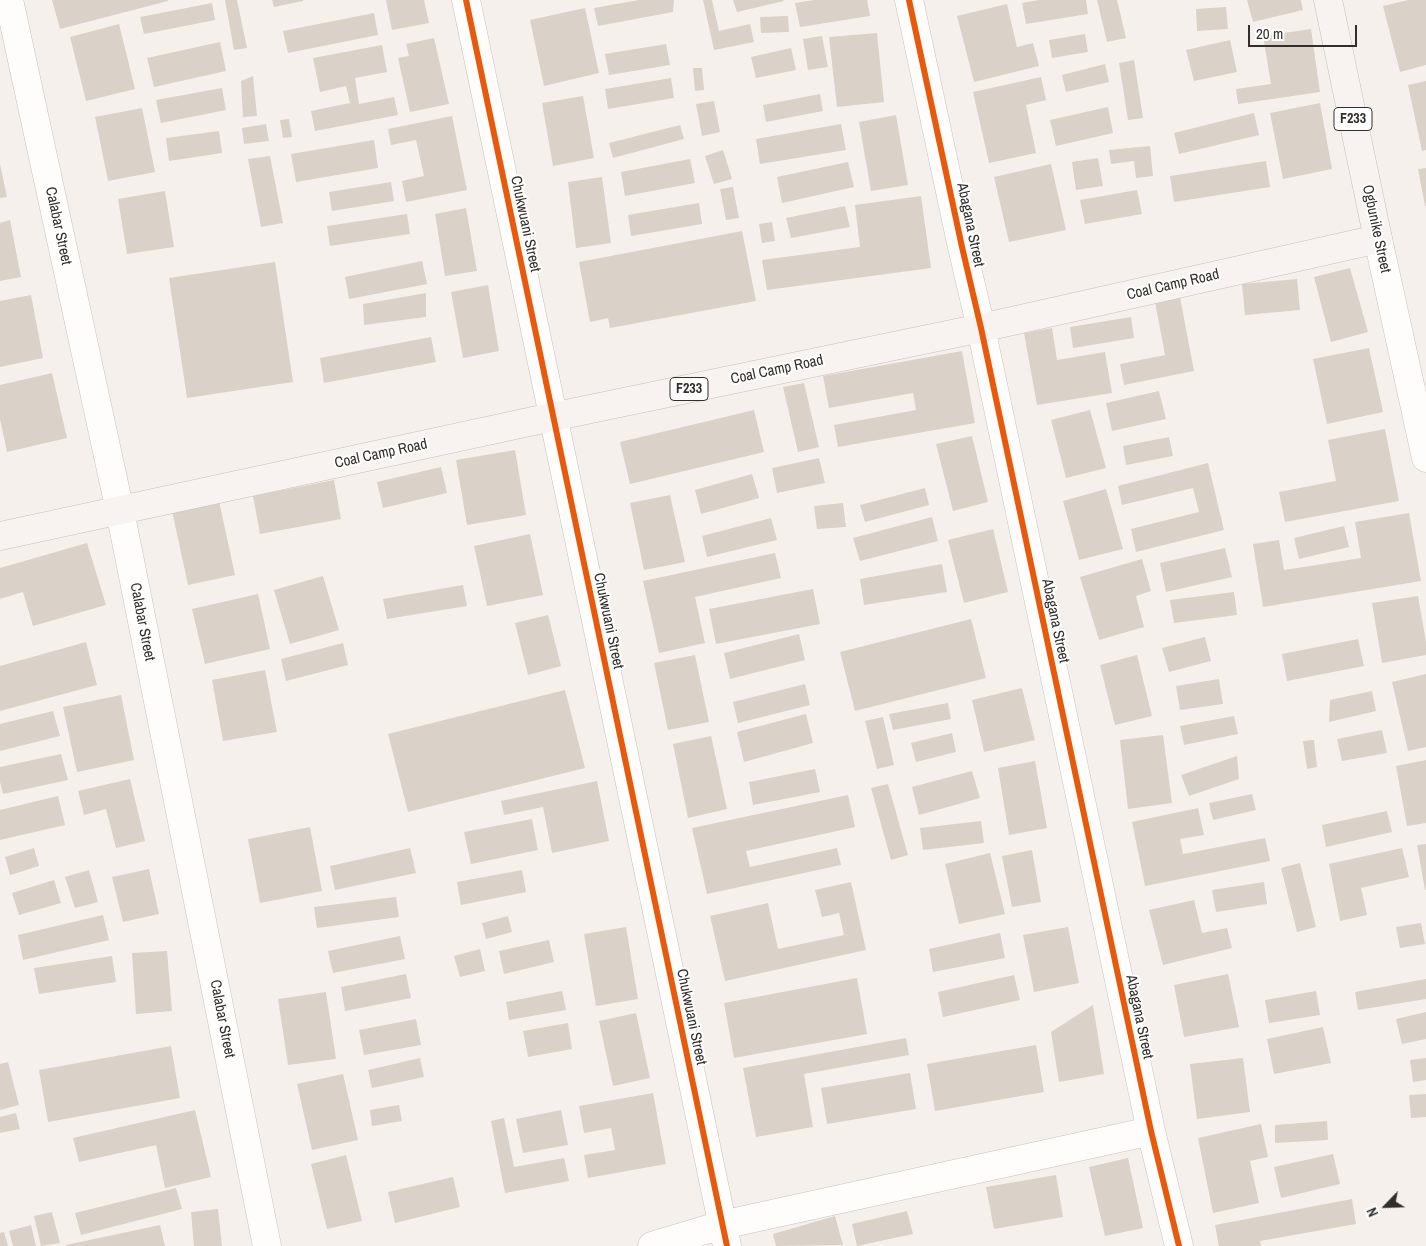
<!DOCTYPE html>
<html>
<head>
<meta charset="utf-8">
<style>
	body { margin:0 }
	#map { position:relative; width:1426px; height:1246px; overflow:hidden; background:#f5f0eb; font-family:"Archivo Narrow",sans-serif }
	canvas { display:block }
	.north { position:absolute; left:1361px; top:1181px; width:50px; height:50px; -webkit-text-stroke:4px #fefefe; paint-order:stroke; rotate:246deg; font-size:14px; font-weight:700; line-height:20px; text-align:center; color:#322e2b }
	.north::after { content:''; display:block; margin:auto; width:18px; height:22px; background:#322e2b; clip-path:polygon(50% 0,100% 100%,50% 72%,0 100%) }
	.scale { position:absolute; left:1248px; top:25px; width:109px; height:22px; box-sizing:border-box; border:2px solid #322e2b; border-top:0; padding-left:6px; font-size:15px; line-height:18px; white-space:nowrap; color:#322e2b; -webkit-text-stroke:4px #fefefe; paint-order:stroke }
</style>
</head>
<body>
<div id="map">
<canvas width="1426" height="1246"></canvas>
<div class="north">N</div>
<div class="scale">20 m</div>
</div>
<script>
const context = document.querySelector('canvas').getContext('2d');
context.lineJoin = 'round';
function fill(path, color) { context.fillStyle = color; context.fill(path, 'evenodd'); }
function stroke(path, color, width, dash) { context.strokeStyle = color; context.lineWidth = width; context.lineCap = dash ? 'butt' : 'round'; context.setLineDash(dash || []); context.stroke(path); }
function label(font, color, halo, rows, align = 'center') {
  context.font = font + ' "Archivo Narrow",sans-serif'; context.lineWidth = 4; context.setLineDash([]); context.textBaseline = 'middle'; context.strokeStyle = halo; context.fillStyle = color; for (const [text, x, y, turn = 0] of rows) {
    context.save(); context.translate(x, y); context.rotate((+turn || 0) * Math.PI / 180); context.textAlign = isNaN(turn) ? turn : align; if (halo) context.strokeText(text, 0, 0); context.fillText(text, 0, 0); context.restore();
  }
}
const building = new Path2D(`
	M52,0H168V1L60,29Z
	M225,0H237L247,48L234,50Z
	M272,0H303V1L274,7Z
	M386,0H424L429,23L392,30Z
	M639,0H674L673,12L598,26L594,8Z
	M703,0H712L719,31L750,24L754,42L714,50Z
	M733,0H783L784,1L737,12Z
	M814,0H867L870,16L800,27L795,3Z
	M1039,0H1086L1088,14L1026,24L1022,3Z
	M1097,0H1117L1126,38L1107,42Z
	M1247,0H1301L1303,10L1253,22Z
	M1408,0H1426V65L1400,72L1383,6Z
	M212,3L215,20L144,34L140,17Z
	M1007,4L1017,47L1033,43L1039,66L974,82L957,16Z
	M1226,7L1228,29L1197,31L1196,9Z
	M585,8L599,73L544,86L530,20Z
	M374,13L378,35L288,53L283,31Z
	M788,16L789,32L761,33L760,17Z
	M119,24L135,89L86,101L70,37Z
	M1311,29L1320,92L1238,104L1236,89L1271,84L1263,36Z
	M877,33L884,102L837,107L829,37Z
	M1085,34L1088,52L1052,58L1049,40Z
	M822,36L828,67L808,70L803,39Z
	M434,38L449,104L410,112L398,58L409,56L406,44Z
	M1230,40L1237,72L1194,81L1186,50Z
	M220,42L226,71L154,87L147,58Z
	M666,44L670,65L609,75L605,54Z
	M382,45L387,72L355,78L359,104L394,97L398,115L315,131L311,111L350,103L346,86L320,92L313,58Z
	M791,48L796,70L756,78L751,57Z
	M1134,60L1143,118L1128,120L1119,63Z
	M1105,64L1109,82L1066,92L1062,75Z
	M693,68H702L704,90L695,91Z
	M253,76L257,116L243,117L241,81Z
	M1041,77L1046,100L1026,105L1036,153L989,163L973,92Z
	M671,78L674,98L608,109L605,89Z
	M1426,81V150L1422,151L1408,85Z
	M222,88L226,110L161,123L156,100Z
	M820,94L823,111L766,122L763,105Z
	M583,96L594,158L553,166L542,103Z
	M714,101L720,132L702,136L696,104Z
	M1320,103L1332,169L1283,179L1270,113Z
	M1108,107L1113,133L1056,146L1050,120Z
	M142,108L155,172L108,181L95,117Z
	M1254,113L1259,135L1179,154L1174,133Z
	M896,115L908,185L871,191L859,122Z
	M452,116L467,190L406,202L402,181L424,176L416,140L391,145L388,129Z
	M289,119L292,137L283,138L280,120Z
	M266,124L269,141L244,144L242,128Z
	M841,124L846,150L760,164L756,139Z
	M680,125L684,139L613,158L609,143Z
	M219,131L222,153L169,161L166,138Z
	M374,140L378,168L296,182L291,154Z
	M1150,146L1153,176L1136,178L1134,161L1111,164L1109,150Z
	M723,150L732,179L714,184L705,156Z
	M270,156L283,223L261,227L248,159Z
	M1098,158L1103,186L1076,190L1072,162Z
	M690,159L695,183L625,196L621,172Z
	M1266,161L1270,187L1174,202L1170,176Z
	M848,162L854,187L782,203L777,177Z
	M0,164L7,197L0,198Z
	M1051,164L1066,230L1009,242L994,177Z
	M1426,168V206H1425L1418,169Z
	M602,177L611,243L576,248L568,182Z
	M391,182L394,201L332,211L329,192Z
	M733,187L739,218L726,220L720,189Z
	M1137,190L1142,214L1085,224L1080,200Z
	M165,191L174,247L127,254L118,199Z
	M921,196L931,268L767,290L762,260L860,247L855,205Z
	M699,203L702,224L631,236L628,215Z
	M845,206L850,227L791,238L786,218Z
	M466,208L477,271L445,276L435,214Z
	M407,214L410,234L330,246L327,226Z
	M10,220L21,277L0,281V223Z
	M772,222L775,241L762,243L759,224Z
	M742,231L756,301L610,328L608,318L590,322L579,262Z
	M422,261L427,284L349,299L345,277Z
	M275,262L293,382L187,398L169,278Z
	M1350,268L1368,332L1331,342L1314,277Z
	M1297,279L1300,310L1245,315L1242,284Z
	M488,285L499,351L463,358L451,292Z
	M426,293V317L364,325L363,304Z
	M31,295L43,358L0,367V301Z
	M1180,297L1194,371L1124,385L1120,364L1165,355L1155,302Z
	M1131,317L1134,338L1073,348L1070,327Z
	M1052,328L1057,360L1105,352L1112,393L1037,405L1024,333Z
	M431,337L436,362L324,383L320,358Z
	M1369,348L1383,412L1327,424L1313,359Z
	M962,351L975,423L838,447L834,425L916,410L913,393L829,408L823,376Z
	M52,373L67,438L7,452L0,419V385Z
	M804,383L819,447L798,452L783,387Z
	M1159,391L1166,419L1112,431L1106,403Z
	M754,410L764,452L630,484L620,442Z
	M1090,410L1106,468L1066,478L1051,420Z
	M1385,429L1399,501L1285,522L1279,492L1336,481L1328,440Z
	M972,436L988,502L953,511L936,444Z
	M1169,437L1173,456L1126,465L1123,446Z
	M515,450L526,515L467,525L456,460Z
	M819,458L825,483L777,493L772,468Z
	M1208,463L1224,530L1136,552L1131,529L1199,512L1193,488L1122,505L1118,486Z
	M441,467L447,493L383,508L377,482Z
	M752,474L759,498L701,514L695,490Z
	M334,480L341,519L260,534L253,496Z
	M925,488L929,505L865,522L860,505Z
	M1106,489L1123,549L1079,560L1063,501Z
	M670,495L685,562L644,570L630,503Z
	M219,501L235,575L188,585L172,511Z
	M843,503L846,527L817,529L814,506Z
	M1409,513L1421,581L1263,607L1253,544L1279,540L1284,570L1361,558L1355,522Z
	M932,517L938,541L860,561L853,538Z
	M771,518L777,540L707,557L702,536Z
	M1344,526L1349,547L1299,559L1294,538Z
	M993,529L1008,592L964,603L948,540Z
	M530,534L543,595L487,606L474,546Z
	M87,543L106,605L33,626L23,592L0,599V568Z
	M1225,548L1232,577L1166,592L1160,563Z
	M775,553L781,578L695,597L705,643L659,653L643,581Z
	M1142,559L1151,591L1136,596L1144,627L1099,640L1080,577Z
	M942,564L947,592L864,605L860,579Z
	M323,576L339,630L290,644L274,590Z
	M463,585L467,606L387,619L383,599Z
	M813,589L820,624L716,644L709,609Z
	M1234,592L1237,615L1174,623L1170,600Z
	M258,594L270,649L205,664L192,609Z
	M1418,596L1426,642V655L1382,663L1372,603Z
	M548,615L561,666L528,675L515,623Z
	M971,619L986,678L855,711L840,652Z
	M799,634L805,660L730,679L724,653Z
	M1205,637L1211,661L1169,672L1162,648Z
	M1358,639L1364,666L1287,681L1282,654Z
	M86,642L97,685L0,711V666Z
	M343,643L348,665L286,681L281,659Z
	M695,655L709,722L668,730L654,663Z
	M1137,655L1152,716L1115,725L1100,665Z
	M265,670L277,732L223,741L212,680Z
	M1426,674V747L1408,751L1392,682Z
	M1219,679L1223,704L1180,710L1176,686Z
	M805,684L810,705L738,723L733,702Z
	M1022,688L1035,740L984,752L972,700Z
	M565,690L585,768L408,812L388,734Z
	M1372,691L1376,711L1329,722L1330,700Z
	M121,695L134,760L77,772L63,707Z
	M948,703L951,719L893,730L889,714Z
	M53,711L60,736L0,751V724Z
	M806,714L813,743L744,762L737,732Z
	M1234,716L1238,734L1184,745L1180,726Z
	M883,717L894,765L877,769L865,721Z
	M1382,730L1387,753L1342,761L1337,739Z
	M952,733L956,752L916,762L911,743Z
	M1163,735L1172,803L1128,809L1120,740Z
	M711,736L727,809L688,818L673,744Z
	M1314,740L1317,767L1307,769L1303,741Z
	M61,754L68,780L3,794L0,782V767Z
	M1237,756L1239,779L1189,796L1181,775Z
	M1426,760V823L1407,826L1396,766Z
	M1035,761L1047,828L1009,835L998,768Z
	M815,769L820,792L753,805L749,782Z
	M972,771L980,798L919,815L912,787Z
	M130,779L145,841L116,848L106,809L84,815L78,791Z
	M597,781L609,841L552,853L543,807L504,815L501,801Z
	M888,784L908,855L891,860L871,788Z
	M1252,794L1256,810L1213,820L1209,803Z
	M848,795L855,827L746,851L750,867L837,848L841,865L707,894L692,828Z
	M58,796L65,825L0,840V810Z
	M1198,808L1204,835L1180,839L1183,854L1265,838L1270,861L1145,886L1132,822Z
	M1387,811L1392,832L1326,847L1322,825Z
	M532,819L538,850L471,864L464,832Z
	M981,821L984,843L923,850L920,828Z
	M310,827L322,891L260,903L248,839Z
	M1426,844V890H1425L1417,845Z
	M34,848L39,866L10,875L5,857Z
	M410,848L416,873L335,890L330,866Z
	M1402,848L1409,877L1361,888L1367,915L1340,921L1329,864Z
	M1032,850L1041,902L1012,907L1002,856Z
	M990,853L1005,914L959,924L945,864Z
	M1300,863L1316,927L1297,932L1281,868Z
	M149,869L159,914L123,922L112,877Z
	M89,870L98,902L75,908L65,877Z
	M522,870L526,892L461,905L457,882Z
	M54,880L61,903L19,915L12,893Z
	M851,882L866,950L725,981L710,916L768,903L778,949L844,935L839,913L822,917L815,890Z
	M1264,882L1267,904L1216,912L1212,890Z
	M396,897L399,917L317,928L314,907Z
	M1194,900L1202,933L1227,928L1232,948L1163,965L1149,910Z
	M103,915L109,940L23,960L18,935Z
	M508,916L512,932L486,939L482,923Z
	M1421,923L1425,944L1400,948L1396,927Z
	M626,927L638,999L596,1006L584,934Z
	M1068,927L1079,983L1034,992L1023,935Z
	M1000,933L1005,958L933,972L929,949Z
	M400,936L405,959L333,973L328,951Z
	M549,940L554,962L504,974L499,951Z
	M480,949L485,971L460,977L454,956Z
	M167,951L172,1011L136,1014L132,953Z
	M112,956L116,982L39,994L34,968Z
	M406,974L411,998L345,1011L341,987Z
	M1228,974L1239,1027L1184,1037L1174,985Z
	M1014,975L1020,1000L943,1017L938,992Z
	M857,978L867,1034L734,1058L724,1003Z
	M1426,979V999L1358,1010L1355,992Z
	M562,991L566,1010L509,1020L506,1002Z
	M1316,991L1320,1015L1269,1023L1265,1000Z
	M326,992L336,1059L288,1065L278,999Z
	M1093,1005L1104,1074L1059,1082L1051,1032Z
	M1426,1012V1039L1402,1044L1396,1019Z
	M636,1013L650,1078L613,1086L599,1021Z
	M416,1019L421,1045L364,1055L359,1030Z
	M568,1023L572,1049L528,1057L523,1031Z
	M1323,1027L1331,1063L1274,1074L1267,1039Z
	M906,1038L909,1055L804,1074L813,1127L756,1137L743,1068Z
	M1036,1045L1044,1092L935,1111L927,1064Z
	M171,1046L180,1098L48,1122L39,1070Z
	M420,1058L424,1077L372,1088L368,1070Z
	M1243,1058L1250,1112L1197,1119L1190,1064Z
	M1426,1058V1080L1413,1082L1410,1060Z
	M8,1062L19,1105L0,1110V1064Z
	M910,1073L916,1109L827,1124L821,1088Z
	M343,1074L358,1140L312,1150L297,1084Z
	M653,1093L666,1164L588,1178L584,1155L615,1150L611,1128L584,1133L579,1106Z
	M1426,1094V1117L1411,1118L1409,1095Z
	M399,1105L402,1121L372,1126L370,1110Z
	M195,1110L211,1177L165,1188L156,1145L79,1162L73,1138Z
	M561,1110L568,1145L523,1153L516,1119Z
	M16,1113L20,1129L0,1133V1117Z
	M504,1118L514,1167L564,1158L569,1181L505,1193L491,1121Z
	M1327,1121L1328,1140L1275,1143V1125Z
	M1261,1124L1268,1157L1250,1161L1259,1203L1213,1213L1198,1138Z
	M1333,1154L1340,1184L1281,1198L1274,1167Z
	M346,1155L362,1221L327,1229L311,1164Z
	M1128,1158L1143,1228L1105,1236L1089,1167Z
	M1056,1175L1063,1217L994,1229L986,1187Z
	M453,1177L460,1207L395,1223L388,1192Z
	M176,1188L182,1209L81,1235L75,1213Z
	M1352,1199L1356,1224L1260,1241L1261,1246H1219L1215,1225Z
	M218,1209L222,1246H194L191,1212Z
	M907,1211L913,1234L857,1246L852,1224Z
	M52,1212L60,1243L41,1246L34,1216Z
	M835,1216L843,1245L776,1246L773,1234Z
	M31,1225L36,1246H13L9,1231Z
	M160,1225L165,1246H66V1245Z
	M4,1232L8,1246H0V1233Z`);
const street = new Path2D(`
	M9,0L120,511L267,1246
	M466,0L727,1246
	M909,0L962,247L981,328L1151,1131L1179,1246
	M1378,239L1426,458
	M652,1246L722,1225L1151,1131`);
const primary = new Path2D(`
	M0,536L552,417L981,328L1378,239L1328,0`);
const cycleway = new Path2D(`
	M466,0L727,1246
	M909,0L962,247L981,328L1151,1131L1179,1246`);
const shields = [
	[1353,119,38],
	[689,389,38]
];
const shieldNames = [
	["F233",1353,119],
	["F233",689,389]
];
const streetNames = [
	["Chukwuani Street",525,224,78],
	["Abagana Street",970,225,78],
	["Calabar Street",58,226,78],
	["Ogbunike Street",1376,229,78],
	["Coal Camp Road",1173,285,-13],
	["Coal Camp Road",777,370,-12],
	["Coal Camp Road",381,454,-12],
	["Chukwuani Street",608,621,78],
	["Abagana Street",1055,621,78],
	["Calabar Street",142,622,79],
	["Chukwuani Street",691,1017,78],
	["Abagana Street",1139,1017,78],
	["Calabar Street",222,1019,79]
];
fill(building, '#dad2c9');
stroke(street, '#c6c2be', 29);
stroke(primary, '#c7c0ba', 29);
stroke(street, '#fefdfc', 28);
stroke(primary, '#f8f3f1', 28);
stroke(cycleway, '#e8590c', 6);
for (const [x, y, w] of shields) { const box = new Path2D(); box.roundRect(x - w / 2, y - 11.5, w, 23, 4); context.fillStyle = '#fefefe'; context.fill(box); stroke(box, '#322e2b', 1); }
label('bold 14px', '#322e2b', null, shieldNames);
label('15px', '#322e2b', '#fefefe', streetNames);
</script>
</body>
</html>
